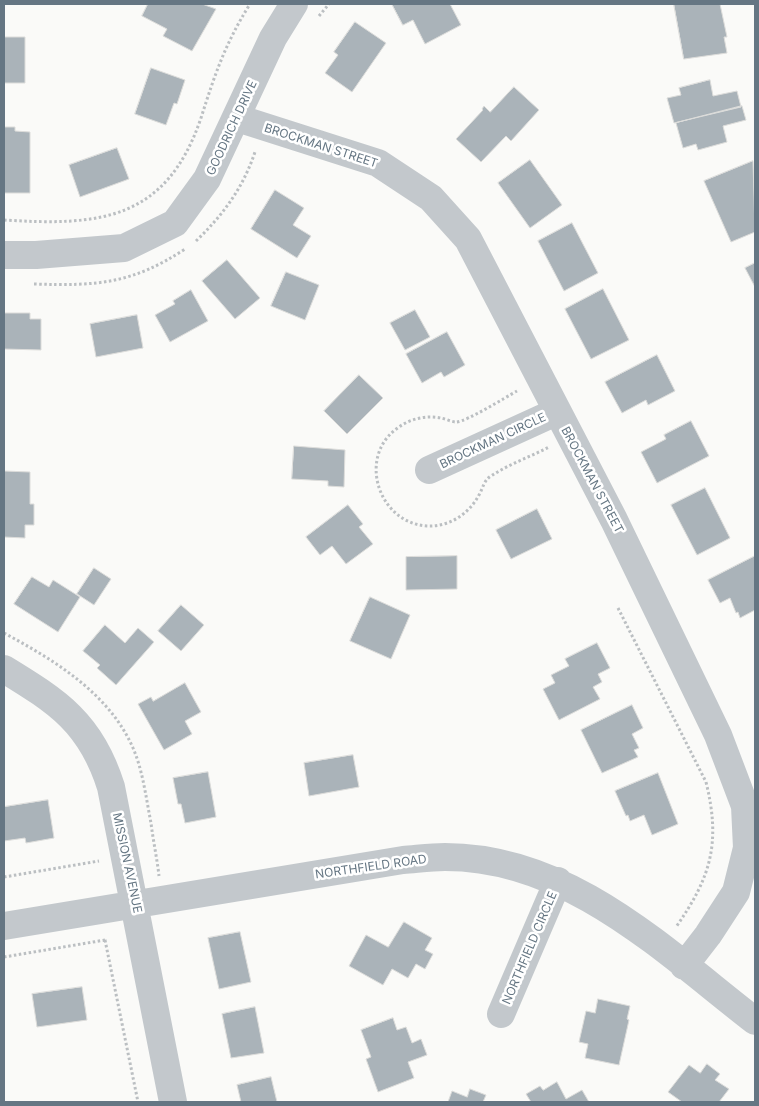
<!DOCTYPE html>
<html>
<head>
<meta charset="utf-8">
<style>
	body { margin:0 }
	#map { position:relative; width:759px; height:1106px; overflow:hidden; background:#fafaf8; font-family:Inter,sans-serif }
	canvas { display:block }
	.frame { position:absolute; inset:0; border:5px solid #657683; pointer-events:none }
</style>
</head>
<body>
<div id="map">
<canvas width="759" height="1106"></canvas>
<div class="frame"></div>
</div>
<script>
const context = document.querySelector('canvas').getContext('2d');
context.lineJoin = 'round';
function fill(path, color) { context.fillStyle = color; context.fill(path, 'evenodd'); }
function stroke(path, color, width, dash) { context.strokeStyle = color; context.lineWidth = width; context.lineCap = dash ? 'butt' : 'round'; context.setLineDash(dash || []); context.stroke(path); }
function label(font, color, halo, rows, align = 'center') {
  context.font = font + ' Inter,sans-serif'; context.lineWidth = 5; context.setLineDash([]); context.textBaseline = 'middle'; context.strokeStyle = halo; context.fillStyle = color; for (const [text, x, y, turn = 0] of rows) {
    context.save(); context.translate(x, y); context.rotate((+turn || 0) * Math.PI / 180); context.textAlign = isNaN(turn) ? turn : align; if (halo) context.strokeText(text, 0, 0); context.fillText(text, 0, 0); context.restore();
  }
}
const building = new Path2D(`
	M148,4H202L216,9L192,51L163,36L167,29L142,16Z
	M392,4H450L461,25L425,44L413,20L403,25Z
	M674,4H720L727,37H724L727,53L684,59Z
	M355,22L386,43L352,92L325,73L338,55L334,52Z
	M4,37H25V83H4Z
	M151,68L185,80L177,104L174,103L166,125L135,114Z
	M710,80L713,96L737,91L741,107L674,123L667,98L681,95L679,88Z
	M514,87L539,110L511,141L506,136L481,162L456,139L483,110L482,109L484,106L490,112Z
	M742,106L746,120L723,126L727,142L698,150L696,144L683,148L676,123Z
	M4,127H15V131L30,132V193H4Z
	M117,148L129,179L80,197L69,165Z
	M530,160L562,205L530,228L498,183Z
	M753,161L755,232L731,242L704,181Z
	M275,190L304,208L293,225L311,236L297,258L251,229Z
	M572,223L598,273L564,291L538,241Z
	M227,260L260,298L235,319L202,281Z
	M755,263V287L745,268Z
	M286,272L319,285L305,320L271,306Z
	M603,289L629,340L591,359L565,309Z
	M191,290L208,321L170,342L155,315L175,304L173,301Z
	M415,310L430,337L405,350L390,323Z
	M4,313H30V319H41V350L4,349Z
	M137,315L143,348L96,357L90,324Z
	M447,332L465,365L444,377L441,372L422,383L406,354Z
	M657,355L675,391L648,405L646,400L622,413L605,382Z
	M359,375L383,398L347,434L324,411Z
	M691,421L709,456L657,483L641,452L666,439L664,435Z
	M294,446L345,450L344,487L328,486V481L292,479Z
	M4,471L30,472V504H34V525H25V538L4,537Z
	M705,488L730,538L697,555L671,505Z
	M348,505L363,524L359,527L373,544L346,564L332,546L320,555L306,537Z
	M537,509L552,539L511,559L496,530Z
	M457,556V589L406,590V557Z
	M755,556V610L740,618L738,612L736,613L730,598L720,603L708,580Z
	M94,568L111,579L94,605L77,594Z
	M32,577L49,587L53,580L80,597L58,632L14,604Z
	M370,597L410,615L391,659L350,641Z
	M181,605L204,625L181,651L158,631Z
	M105,625L125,643L138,628L154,642L116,685L97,668L100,665L83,651Z
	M597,643L610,668L598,674L602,682L593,687L600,699L559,720L543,689L555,683L551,675L569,666L565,659Z
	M185,683L201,712L185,721L192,734L164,750L138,704L151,697L153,701Z
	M632,705L643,728L632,734L639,748L634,750L638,757L602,773L581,730Z
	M353,755L359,787L309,796L304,763Z
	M208,772L216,817L185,823L181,804H178L173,778Z
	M658,773L678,824L652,835L644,815L630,821L628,815L626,816L615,791Z
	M48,800L54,838L26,843L25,838L4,841V807Z
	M404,922L432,938L425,950L433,954L425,969L416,964L408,978L392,969L383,985L349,966L366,935L388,947Z
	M240,932L251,982L219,989L208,938Z
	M82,987L87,1020L37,1027L32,994Z
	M598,999L630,1006L627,1019L629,1020L619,1065L585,1058L588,1044L579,1042L586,1011L595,1013Z
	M255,1007L264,1053L231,1058L222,1014Z
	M393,1018L397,1030L406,1027L412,1043L421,1039L427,1055L408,1062L414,1078L378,1092L366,1059L371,1057L361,1030Z
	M707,1064L720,1074L715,1080L729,1089L719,1102H682L668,1092L689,1065L700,1073Z
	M271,1077L277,1102H241L237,1085Z
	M557,1082L566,1099L582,1090L589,1102H531L526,1094L540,1086L543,1090Z
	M470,1089L486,1095L483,1102H448L452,1091L467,1097Z`);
const path = new Path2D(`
	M319,16L329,4
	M4,220C99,226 166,221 201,118C215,74 225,44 250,4
	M196,241C223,215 243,188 255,152
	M34,284C97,286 132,284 185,249
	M517,391C506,397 466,422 456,422C452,422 446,419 441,418C425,415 408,419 395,430C358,459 379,523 427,526C449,527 469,514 479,495C483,488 484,480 491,476C509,464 530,457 549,447
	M618,608L706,782C721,843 711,877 676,927
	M4,633C54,660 109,693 133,748C143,771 146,798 151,823C153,840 157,858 159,876
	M4,877L99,861
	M105,940L138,1102
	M4,957L105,940L104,938`);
const minor = new Path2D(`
	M237,118L378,163L431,198L468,239L614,520L718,735L745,806L747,848L736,892L708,935L684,966
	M4,255H36L124,248L175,223L207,179L273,38L294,4
	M429,470L556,412
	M4,669C58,702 91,723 111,787L173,1102
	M4,926L403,860C417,859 431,857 445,857C570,857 663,950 755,1021
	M501,1014L558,881`);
const streetNames = [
	["GOODRICH DRIVE",232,128,-65],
	["BROCKMAN STREET",321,146,18],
	["BROCKMAN CIRCLE",493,441,-25],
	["BROCKMAN STREET",592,480,62],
	["MISSION AVENUE",127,863,78],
	["NORTHFIELD ROAD",371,867,-8],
	["NORTHFIELD CIRCLE",530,948,-67]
];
fill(building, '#aab3b9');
stroke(building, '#dcdcda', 1);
stroke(path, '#bbbfc2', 3, [2.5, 2.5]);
stroke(minor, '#c3c8cc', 28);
label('12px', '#657683', '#fff', streetNames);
</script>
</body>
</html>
